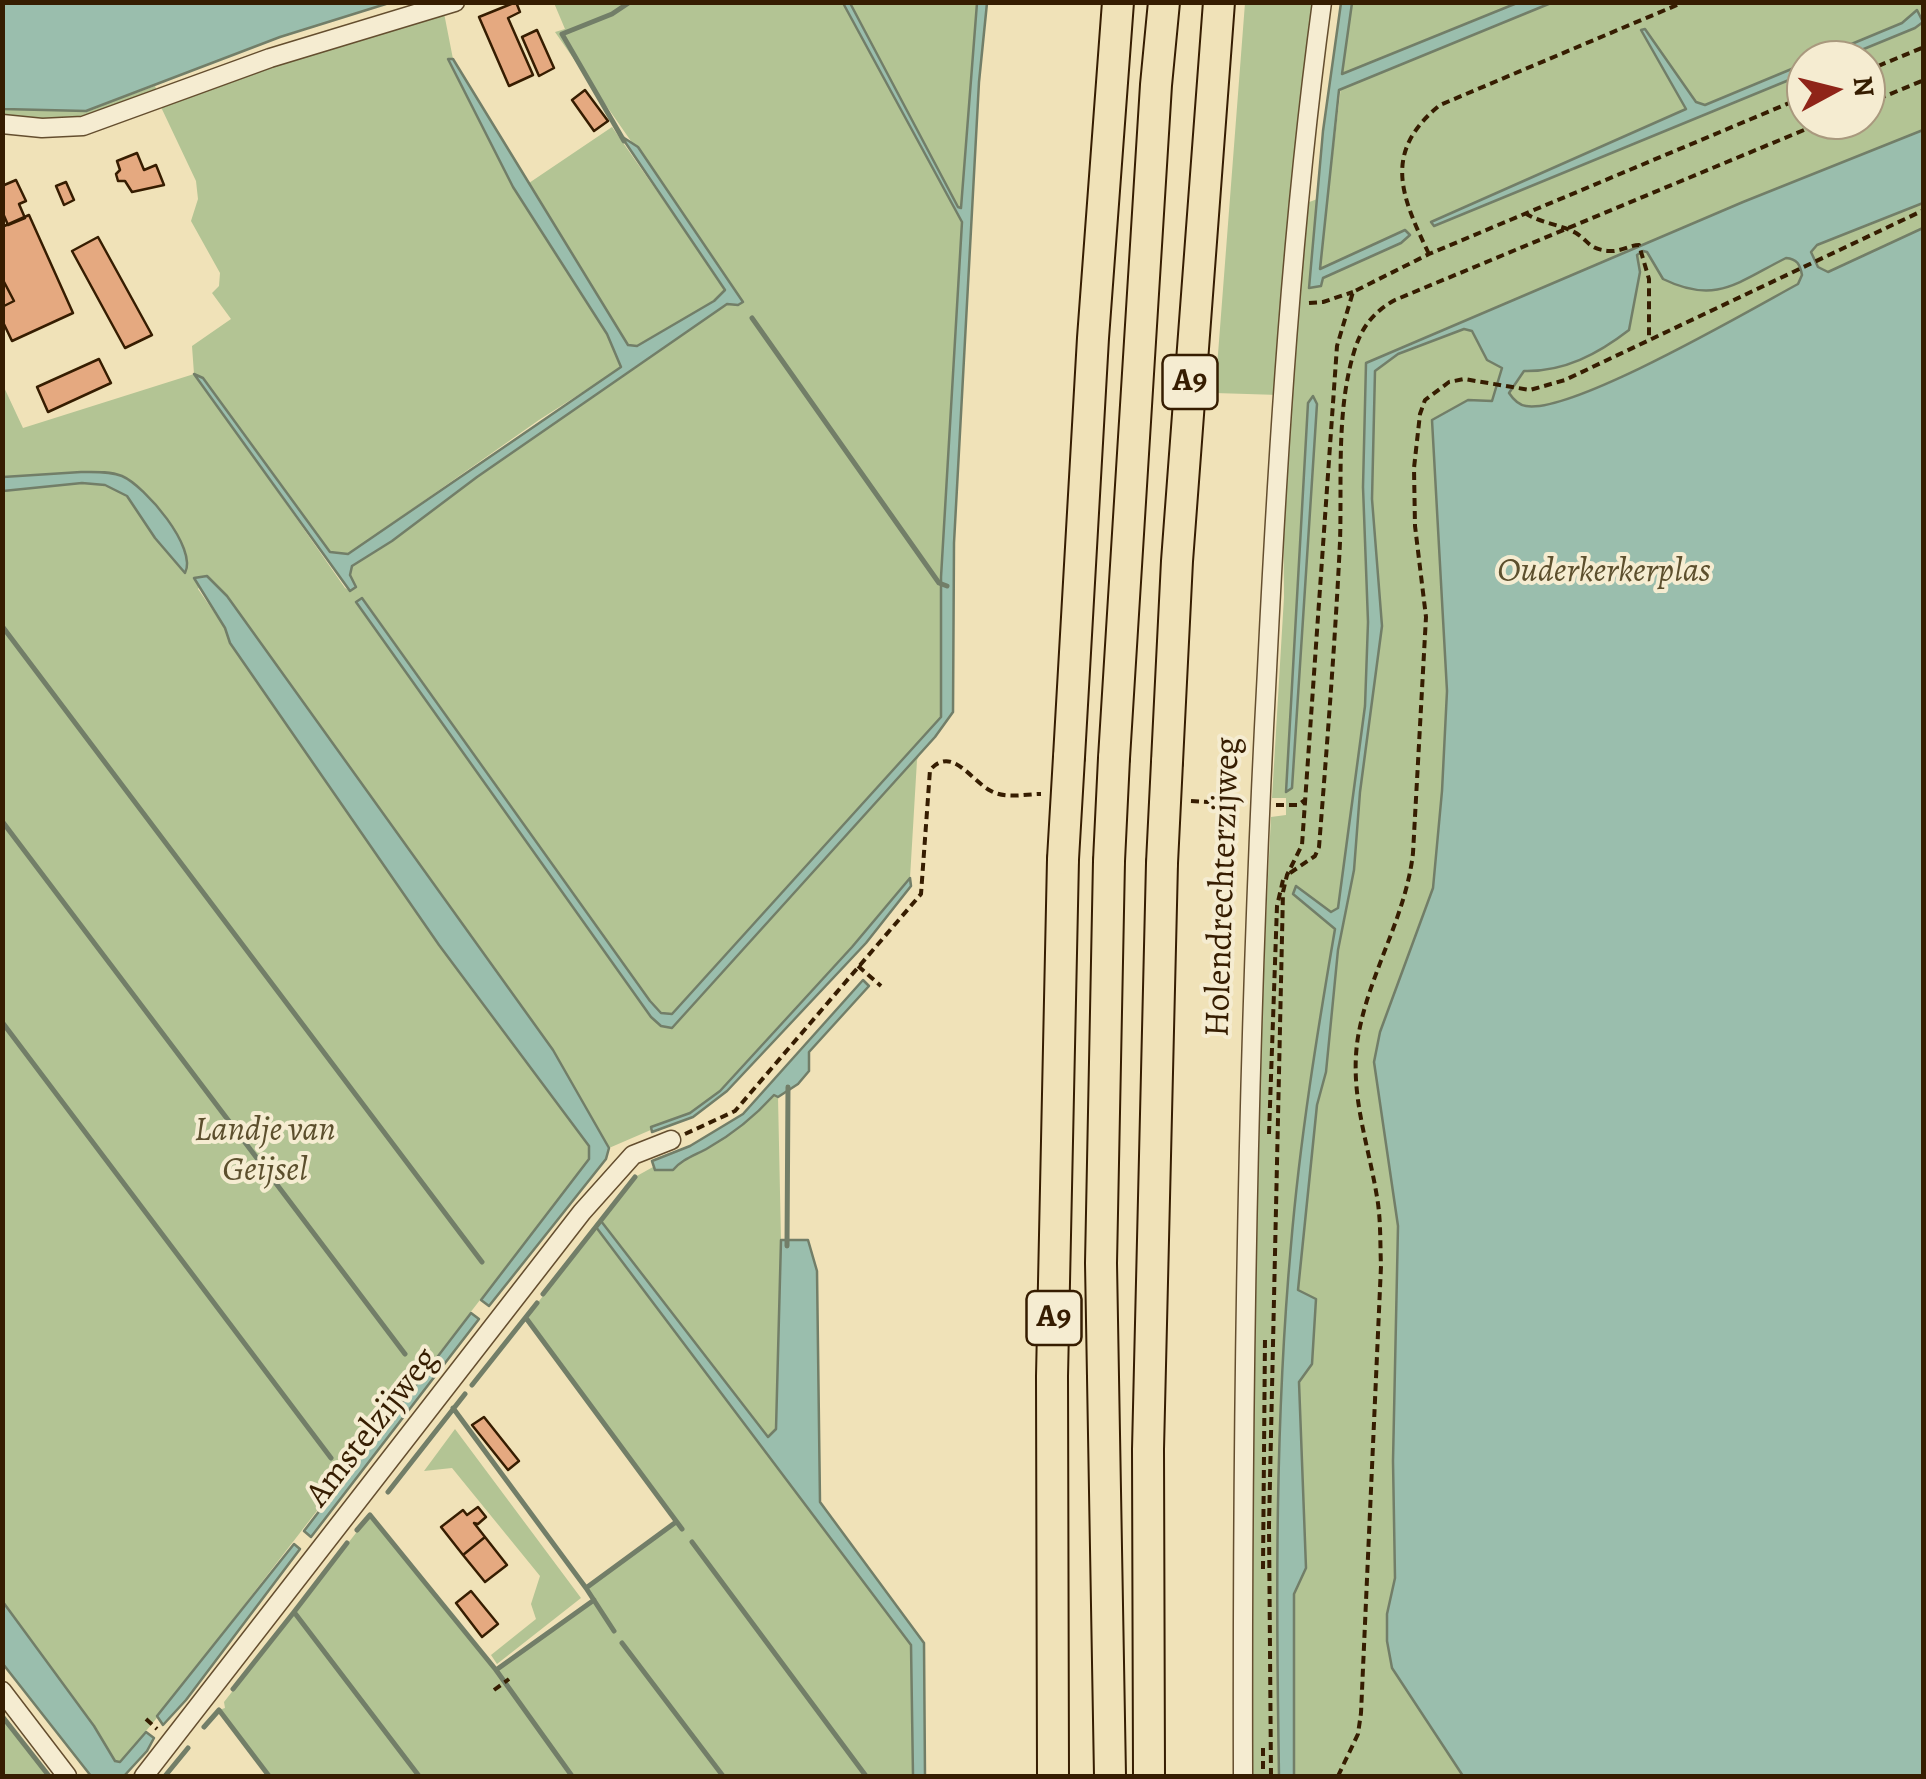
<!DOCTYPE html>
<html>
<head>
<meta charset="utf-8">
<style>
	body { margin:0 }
	#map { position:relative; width:1926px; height:1779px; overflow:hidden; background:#f0e2b8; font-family:Alegreya,serif }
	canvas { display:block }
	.frame { position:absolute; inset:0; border:5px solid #361d01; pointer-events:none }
	.north { position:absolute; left:1786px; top:40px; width:100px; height:100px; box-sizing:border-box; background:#f5ecd1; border:2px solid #a9997e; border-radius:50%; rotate:83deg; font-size:28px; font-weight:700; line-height:40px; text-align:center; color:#361d01 }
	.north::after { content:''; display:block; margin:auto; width:35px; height:45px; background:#8f2418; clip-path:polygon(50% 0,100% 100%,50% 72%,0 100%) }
</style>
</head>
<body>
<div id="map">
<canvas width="1926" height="1779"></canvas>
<div class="frame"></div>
<div class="north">N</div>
</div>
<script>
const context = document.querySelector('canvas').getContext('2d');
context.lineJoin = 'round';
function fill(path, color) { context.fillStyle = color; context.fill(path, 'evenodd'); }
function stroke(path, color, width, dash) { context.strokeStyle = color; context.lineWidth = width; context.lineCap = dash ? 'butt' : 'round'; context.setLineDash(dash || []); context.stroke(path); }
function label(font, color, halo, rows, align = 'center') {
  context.font = font + ' Alegreya,serif'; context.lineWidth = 8; context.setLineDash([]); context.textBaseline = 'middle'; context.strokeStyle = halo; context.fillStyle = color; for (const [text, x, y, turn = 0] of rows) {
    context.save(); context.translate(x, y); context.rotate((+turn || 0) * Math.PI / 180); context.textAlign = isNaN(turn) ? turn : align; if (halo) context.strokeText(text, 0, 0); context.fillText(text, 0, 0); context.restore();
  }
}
const green = new Path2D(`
	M554,3H843L962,222L941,577V717L672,1015L661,1013L650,1001L363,598L356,602L651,1017L672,1027L923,748L917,760L910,878L852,947L720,1091L690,1113L609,1148L553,1050L227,596L207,576L198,589L225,628L230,643L439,945L589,1146V1159L156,1719L120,1762H115L94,1726L3,1602V491C40,487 97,471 128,498C140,508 147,524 155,538L147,495L81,472L3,477L2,383L23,428L194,374L192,346L231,319L212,293L219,286L220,273L191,221L198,199L196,181L160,105L326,46L444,13L453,59L448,60L513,187L607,334L622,367L539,420L348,554L330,552L203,378L196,375L345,588L349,590L355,587L350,575L352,566L392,541L477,477L727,304L738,305L743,302L555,32L565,29Z
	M850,3H977L962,208H958Z
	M1245,3H1317L1296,207L1328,195L1351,3H1923V1776H1250C1252,1456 1254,1136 1271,817L1286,815V798H1272L1284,597L1282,379L1279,395L1215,393ZM1806,60H1866V120H1806Z
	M155,86L160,99L115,116L3,124V109L86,111Z
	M612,127L726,290L714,301L636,346L628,345L529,183Z
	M774,1095L778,1097L781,1240L776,1429L768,1437L601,1221L635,1177L653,1167L655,1170C701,1157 742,1130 774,1095Z
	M596,1227L911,1645L913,1776H269L219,1710L225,1708L224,1702L370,1515L496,1669L594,1601L586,1588L676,1522L526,1318Z
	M455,1429L581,1598L497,1664L491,1655L536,1619L531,1604L540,1576L452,1468L424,1471Z
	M2,1716H3L49,1776H3Z`);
const water = new Path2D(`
	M3,2H389V3L280,37L86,111L3,109Z
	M843,3H850L958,207L961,208L977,3H987L979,82L954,543L953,712L935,737L672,1028L661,1026L651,1017L356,602L362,598L650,1001L661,1013L672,1014L941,717V577L962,222Z
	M1341,3H1352L1342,74L1517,3H1551L1339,90L1320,269L1405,230L1410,235L1401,243L1323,278L1321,286L1309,288L1323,131Z
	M1917,10L1923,22L1915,28L1837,60H1813L1902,23Z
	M1645,29L1696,102L1705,105L1806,63V73L1434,226L1431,222L1686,109L1641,30Z
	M448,59H453L628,345L637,346L714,301L725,290L621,136L638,147L743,302L738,305L727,304L477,477L392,541L352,566L350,575L356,587L350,591L194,374L203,378L330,552L348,554L621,367L607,334L513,187Z
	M1923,130V203L1817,245L1811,252L1818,267L1828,272L1923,228V1776H1463L1392,1668L1387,1641V1614L1395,1578L1393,1461L1398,1226L1374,1062L1380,1032L1433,888L1442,791L1447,691L1432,420L1468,400L1492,401L1502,368L1487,360L1472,331L1464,329L1398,354L1375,371L1372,499L1382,626L1360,792L1354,870L1338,950L1326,1072L1317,1105L1298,1290L1316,1299L1312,1364L1299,1382L1306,1568L1294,1594V1776H1279C1276,1599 1275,1422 1291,1245C1300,1139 1317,1034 1335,929L1293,894L1296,886L1331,912L1338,908L1365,706L1368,622L1363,487L1366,363L1743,202ZM1643,251L1647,252L1663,279C1716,305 1738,282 1786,258C1797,259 1800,264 1802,275L1798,284C1750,310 1572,414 1526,406C1518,405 1513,399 1509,393L1524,371C1564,372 1598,354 1629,330L1640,272L1637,255Z
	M1313,396L1317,404L1292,788L1286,792L1308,403Z
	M81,472C94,472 109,471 122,476C145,486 198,548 185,573L155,538L127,496L105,485L82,483L3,491V477Z
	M207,576L227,596L553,1050L609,1148L606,1159L489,1306L481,1300L589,1159V1146L439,945L230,643L225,628L194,578Z
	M910,878L911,886L866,943L727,1091L693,1117L652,1132L651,1127L690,1113L720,1091L852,947Z
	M863,980L869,986L809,1052V1071L798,1084L778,1097L774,1095C755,1116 733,1134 708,1148C696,1155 682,1159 673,1170H655L652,1161L690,1146L743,1114Z
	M601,1221L768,1437L776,1429L781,1240H808L817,1271L820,1502L924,1643L925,1776H913L911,1645L596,1227Z
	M471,1313L479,1319L311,1537L304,1531Z
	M294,1544L300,1549L186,1700L163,1725L157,1716Z
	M3,1602L94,1726L115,1761L120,1762L146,1732L154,1738L147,1751L124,1776H91L3,1664Z`);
const stream = new Path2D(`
	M624,141L562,34L612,14L630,2
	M752,318L939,583L947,586
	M2,626L482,1262
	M2,821L405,1354
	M2,1022L331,1458
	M787,1246L788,1087
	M543,1294L635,1177
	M526,1318L682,1529
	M472,1385L537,1303
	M453,1408L586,1588L614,1631
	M388,1492L465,1394
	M357,1530L370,1515L496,1670L572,1776
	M692,1542L866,1776
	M586,1588L676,1522
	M294,1612L347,1543
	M622,1643L723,1776
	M496,1670L594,1600
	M233,1689L294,1612L419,1776
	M2,1716L49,1776
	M204,1727L219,1710L269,1776
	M165,1776L188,1748`);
const building = new Path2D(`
	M516,2L520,12L508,18L533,75L509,86L479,17Z
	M537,30L554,68L539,76L522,37Z
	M585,90L608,121L594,131L572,100Z
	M137,153L144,170L156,165L164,185L132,192L125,181H118L116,174L120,170L117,161Z
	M16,180L26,201L19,204L25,218L8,225L2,211V186Z
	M66,182L74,200L64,205L56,186Z
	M29,215L73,313L12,341L2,320V307L14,301L2,278V227Z
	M98,237L152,335L125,348L72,251Z
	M2,278L14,301L2,307Z
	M99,359L111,383L48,412L37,387Z
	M484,1417L519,1461L508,1470L472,1425Z
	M478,1507L486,1517L478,1524L474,1523L485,1537L463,1555L441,1527L463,1510L467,1515Z
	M485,1537L507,1565L485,1582L463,1555Z
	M471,1591L498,1624L482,1637L456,1603Z`);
const path = new Path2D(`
	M1866,71L1924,47
	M1866,104L1924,80
	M1525,213C1542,224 1560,224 1576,233C1590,242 1588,249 1609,251C1620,252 1630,245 1639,245L1649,279V340
	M1429,254C1401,196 1382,152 1440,105L1684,2
	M1309,303L1323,302L1353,292
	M1191,801L1241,804
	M1276,805H1298L1305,800
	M1290,873L1315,856L1319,847C1327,745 1335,644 1340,542C1342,480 1336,411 1354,352C1361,328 1373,312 1395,300L1828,120
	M858,966L881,986
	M685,1134L735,1111L921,894L930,770C952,745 970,780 991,791C1005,799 1026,794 1041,794
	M1269,1134L1277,906L1283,880
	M1263,1569L1265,1338
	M494,1690L509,1679
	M146,1719L157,1729
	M1263,1748V1776
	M1271,1776L1269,1525L1283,892L1287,875L1302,845L1337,346L1353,292L1429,254L1806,96
	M1338,1776L1358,1734L1361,1713L1381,1266C1380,1243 1381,1220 1377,1197C1368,1142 1349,1093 1358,1037C1369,973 1406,917 1413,853L1426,617L1415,526L1414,468L1420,414L1425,400L1449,382L1464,379L1530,390L1565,380L1924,210`);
const street = new Path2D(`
	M2,124L42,128L83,126L270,58L455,2
	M2,1691L67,1776
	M144,1776L582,1212L633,1155L671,1140
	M1243,1776C1242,1407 1247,1039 1267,670C1278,447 1292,223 1322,2`);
const highway = new Path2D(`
	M1069,757L1093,338L1118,2
	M1114,758L1156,85L1164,2
	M1167,762L1177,561L1219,2
	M1109,861L1101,1263L1110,1776
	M1053,1776L1052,1376L1063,859
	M1149,1776L1148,1449L1162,863`);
const highwayBridge = new Path2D(`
	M1063,859L1069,757
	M1109,861L1114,758
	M1162,863L1167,762`);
const shields = [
	[1190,382,55],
	[1054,1318,55]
];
const shieldNames = [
	["A9",1190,382],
	["A9",1054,1318]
];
const parkNames = [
	["Ouderkerkerplas",1604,572],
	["Landje van",265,1131],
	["Geijsel",265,1171]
];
const streetNames = [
	["Holendrechterzijweg",1224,887,-88],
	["Amstelzijweg",373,1428,-52]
];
fill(green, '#b3c494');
fill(water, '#9abead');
stroke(water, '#727e68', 2.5);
stroke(stream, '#727e68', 5);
fill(building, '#e5a980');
stroke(building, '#361d01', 2.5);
stroke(street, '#644e2f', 21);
stroke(highway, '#361d01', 34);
stroke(path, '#361d01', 4, [8, 5]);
stroke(street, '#f5ecd1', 18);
stroke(highway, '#f0e2b8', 30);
stroke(highwayBridge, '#361d01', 34, []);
stroke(highwayBridge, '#f0e2b8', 30);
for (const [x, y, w] of shields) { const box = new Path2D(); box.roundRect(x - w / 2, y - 27, w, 54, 8); context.fillStyle = '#f5ecd1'; context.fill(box); stroke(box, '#361d01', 2.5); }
label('bold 32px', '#361d01', null, shieldNames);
label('italic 35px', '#5c4f2d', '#f5ecd1', parkNames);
label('35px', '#361d01', '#f5ecd1', streetNames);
</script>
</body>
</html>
